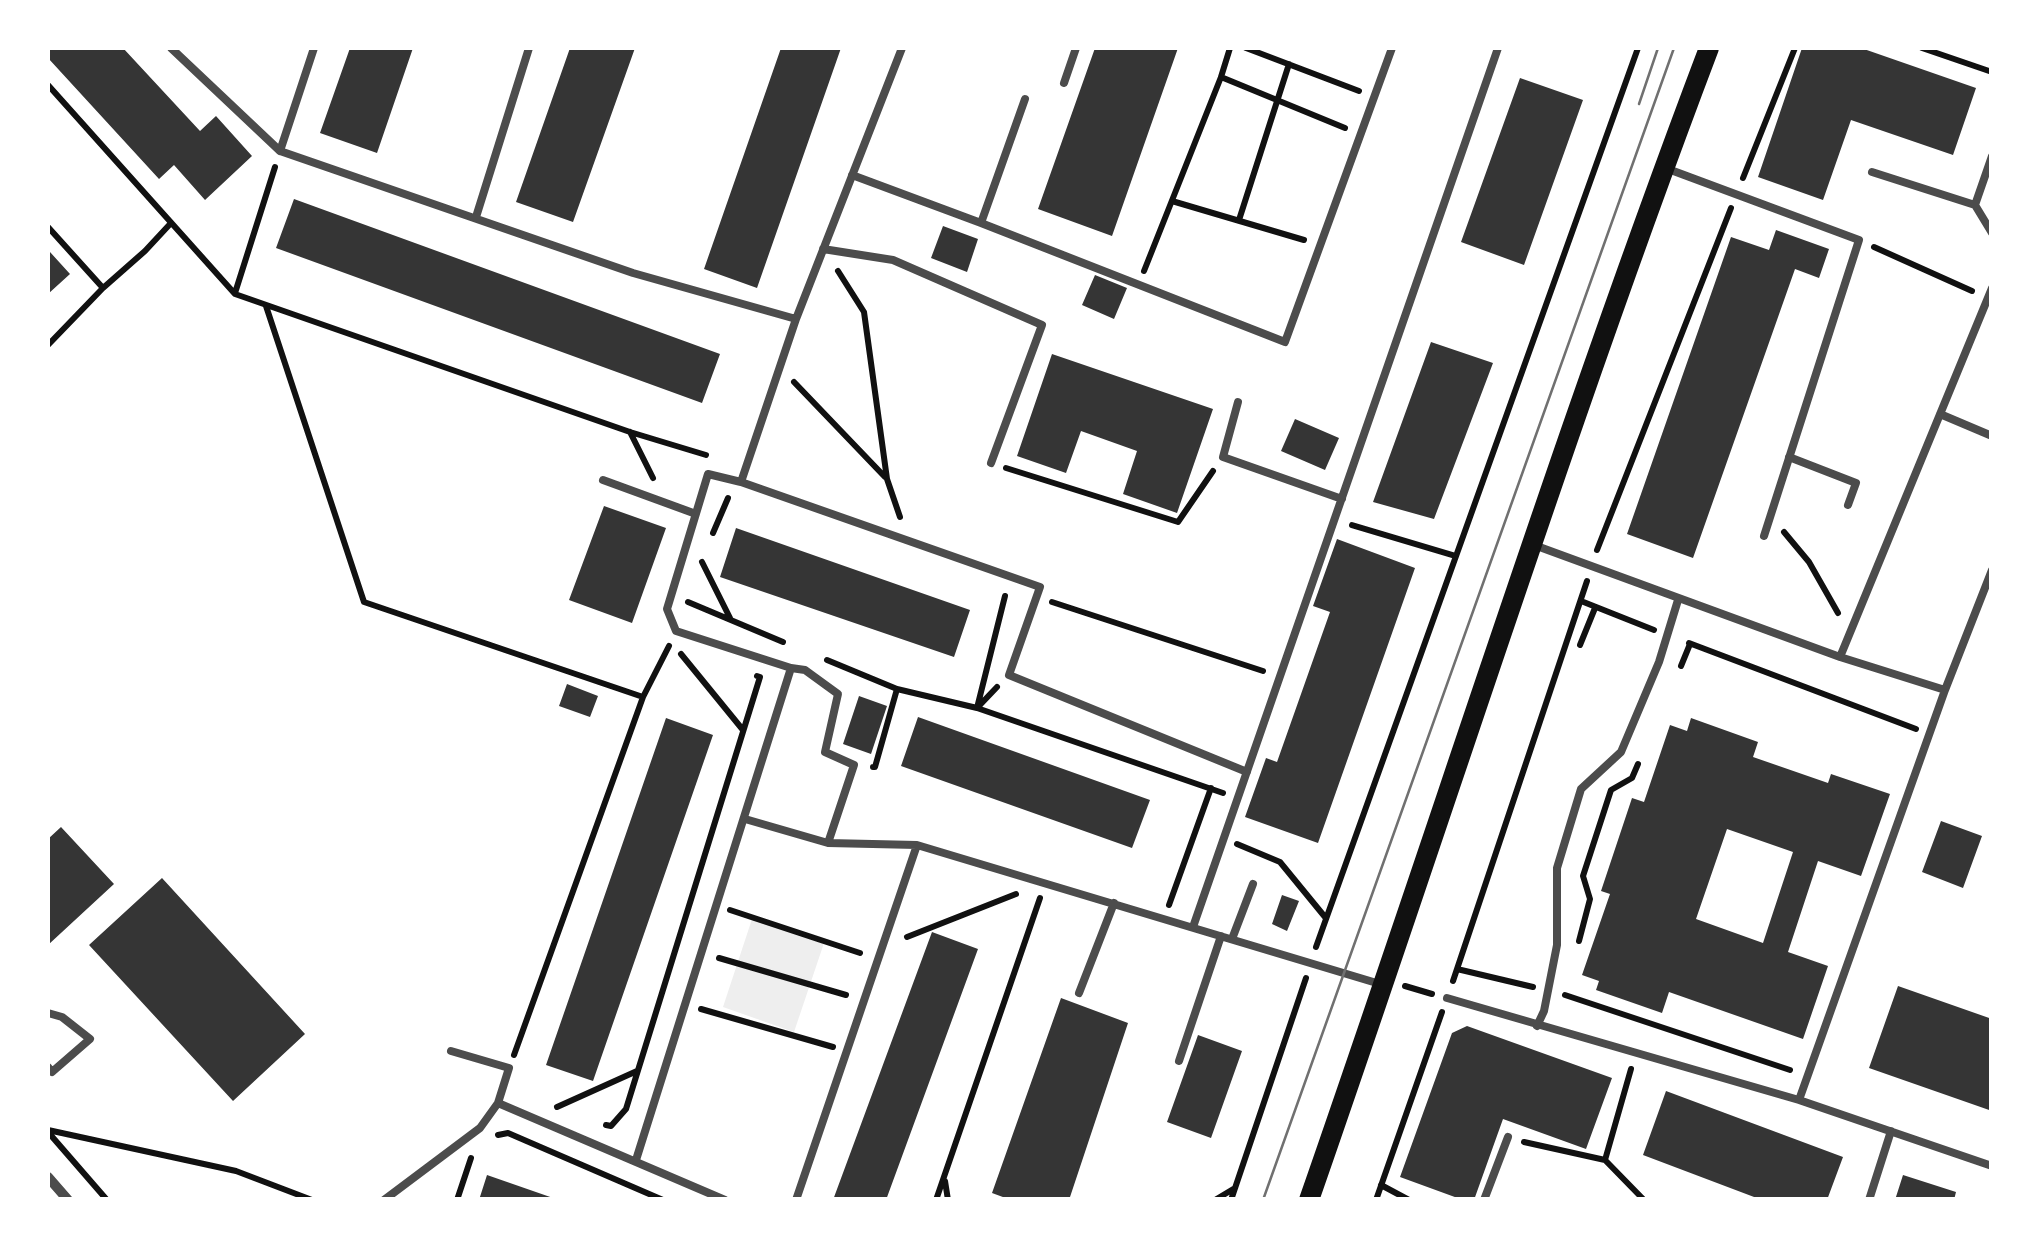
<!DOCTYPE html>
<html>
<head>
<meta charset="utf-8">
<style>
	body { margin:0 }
	#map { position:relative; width:2039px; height:1247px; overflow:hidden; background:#fff; font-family:Georgia,serif }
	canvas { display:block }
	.frame { position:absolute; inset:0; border:50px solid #fff; pointer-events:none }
</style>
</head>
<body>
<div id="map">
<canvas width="2039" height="1247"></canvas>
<div class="frame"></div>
</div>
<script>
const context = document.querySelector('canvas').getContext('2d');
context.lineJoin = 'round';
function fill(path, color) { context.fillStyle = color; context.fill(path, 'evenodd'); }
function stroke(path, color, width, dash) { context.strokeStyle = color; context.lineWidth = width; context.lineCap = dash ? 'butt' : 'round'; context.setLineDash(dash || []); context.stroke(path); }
const green = new Path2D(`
	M753,916L825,940L794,1032L723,1007Z`);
const building = new Path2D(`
	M48,48H123L200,131L216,116L252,156L205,200L174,165L159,179L48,58Z
	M350,48H413L377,153L320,133Z
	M570,48H635L573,222L516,202Z
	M781,48H841L757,288L704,269Z
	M1095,48H1178L1112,236L1038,209Z
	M1802,48H1861L1976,88L1953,155L1851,120L1823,200L1758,177Z
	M1520,78L1583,100L1524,265L1461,242Z
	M294,199L720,354L702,403L276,248Z
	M943,226L978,239L967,272L931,258Z
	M1776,230L1829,249L1819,278L1795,269L1693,558L1627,534L1731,237L1769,250Z
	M50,252L70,274L48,294V255Z
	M1095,275L1127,288L1114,319L1082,305Z
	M1431,342L1493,363L1434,519L1373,502Z
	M1052,354L1213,409L1177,513L1123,494L1137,451L1081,431L1066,473L1017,456Z
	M1295,419L1339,438L1325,470L1281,451Z
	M604,506L666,528L632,623L569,600Z
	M736,528L970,610L954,657L720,577Z
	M1337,539L1415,568L1318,843L1245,817L1266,758L1277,762L1330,612L1313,606Z
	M567,684L598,696L590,717L559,706Z
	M859,696L887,706L871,754L843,744Z
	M918,717L1150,800L1132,848L901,766Z
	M666,718L713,735L593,1081L546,1065Z
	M1691,718L1758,742L1753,757L1828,783L1831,774L1890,794L1861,876L1818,861L1788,952L1828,966L1803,1039L1669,992L1662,1013L1596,990L1599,981L1582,975L1610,894L1601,891L1632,798L1644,802L1670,725L1687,731ZM1727,829L1793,852L1763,943L1696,919Z
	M1941,821L1982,836L1963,888L1922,872Z
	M61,827L114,884L48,945V839Z
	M162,878L305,1034L233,1101L89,945Z
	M1282,895L1299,901L1287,931L1272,924Z
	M932,932L978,949L886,1200H833Z
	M1898,986L1992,1019V1111L1869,1068Z
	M1061,998L1128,1023L1069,1200H1011L992,1193Z
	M1467,1026L1612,1078L1586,1149L1503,1119L1474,1200H1463L1400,1177L1452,1033Z
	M1198,1035L1242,1051L1211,1138L1167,1122Z
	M1666,1091L1843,1157L1827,1200H1762L1643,1155Z
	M487,1175L556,1199V1200H479Z
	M1903,1175L1956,1192L1954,1200H1895Z`);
const path = new Path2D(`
	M1246,48L1359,91
	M1922,48L1992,72
	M1221,77L1230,48
	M48,85L235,294L630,432L706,455
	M1743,178L1795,48
	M1172,201L1304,240
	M1239,220L1289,64
	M48,227L103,288L145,251L171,223
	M1874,247L1972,291
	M838,271L864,312L887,479L900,517
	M1144,271L1221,77L1345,128
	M235,293L275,167
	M266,306L364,602L643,697
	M48,345L102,289
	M794,382L885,477
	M630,432L653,478
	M1006,468L1178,522L1213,471
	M1352,525L1456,556
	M1784,532L1809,562L1838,613
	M713,533L728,498
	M1597,550L1731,208
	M702,562L730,618
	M1005,596L977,708L1223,793
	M1581,601L1654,630
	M688,602L783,642
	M1052,602L1263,671
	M1689,643L1916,729
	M1580,645L1595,608
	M681,654L743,730
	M827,660L897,689L977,708L997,687
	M1681,666L1690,644
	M873,767H875L897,689
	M1237,844L1280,862L1325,917
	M1169,905L1211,788
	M730,910L860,953
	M907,937L1016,894
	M1579,941L1590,899L1583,876L1611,790L1632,778L1638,764
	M1316,947L1638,48
	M719,958L846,995
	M1457,969L1533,987
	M1453,981L1587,581
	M1405,986L1432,994
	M1565,995L1790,1070
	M701,1009L833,1047
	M514,1055L643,697L669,646
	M557,1107L637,1071
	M606,1125L611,1126L626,1109L760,677L757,676
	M48,1130L236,1171L312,1200
	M48,1132L107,1200
	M498,1135L508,1133L663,1200
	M1524,1142L1605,1160L1631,1069
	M1605,1160L1644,1200
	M945,1181L948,1200
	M1381,1185L1409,1200
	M457,1200L471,1158
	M936,1200L1040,898
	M1215,1200L1235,1188
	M1231,1200L1306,978
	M1376,1200L1442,1012`);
const service = new Path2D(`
	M171,48L280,151
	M314,48L280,151L633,273L796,319
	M902,48L796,319L741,482L1040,587L1009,675L1247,772
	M1064,83L1076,48
	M1025,99L981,223L1285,342L1392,48
	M1992,156L1975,205L1992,233
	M1668,169L1859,240L1764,536
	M1872,172L1975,205
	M852,175L981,223
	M476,217L529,48
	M823,249L893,260L1042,325L991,463
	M1238,402L1223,457L1342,499
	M1940,414L1992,436
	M1789,457L1856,483L1848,505
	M603,480L696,514
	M1534,545L1840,657L1945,690
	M1840,657L1992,288
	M791,668L805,670L838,694L825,752L854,765L828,843
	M745,819L828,843L917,845L1380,984
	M1193,927L1498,48
	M1232,939L1253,884
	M1079,993L1114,903
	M1447,998L1799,1100L1992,1166
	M48,1013L62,1017L90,1039L52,1072L48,1067
	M1537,1026L1544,1011L1557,945V868L1581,789L1621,752L1659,662L1678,600
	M1179,1061L1221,936
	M1799,1100L1945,690L1992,570
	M498,1103L725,1200
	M636,1160L791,668L676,631L667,609L708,474L741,482
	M384,1200L480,1128L498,1103L509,1068L451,1051
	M796,1200L917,845
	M1484,1200L1508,1137
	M1869,1200L1891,1131`);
const minor = new Path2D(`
	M48,1177L68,1200`);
const secondary = new Path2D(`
	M1309,1200C1443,816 1565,428 1709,48`);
const tram = new Path2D(`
	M1639,104L1658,48
	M1263,1200L1674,48`);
fill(green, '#eee');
fill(building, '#353535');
stroke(path, '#111', 6);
stroke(service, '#4c4c4c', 8);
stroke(minor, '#4c4c4c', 10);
stroke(secondary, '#111', 20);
stroke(tram, '#707070', 2.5);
</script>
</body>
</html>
